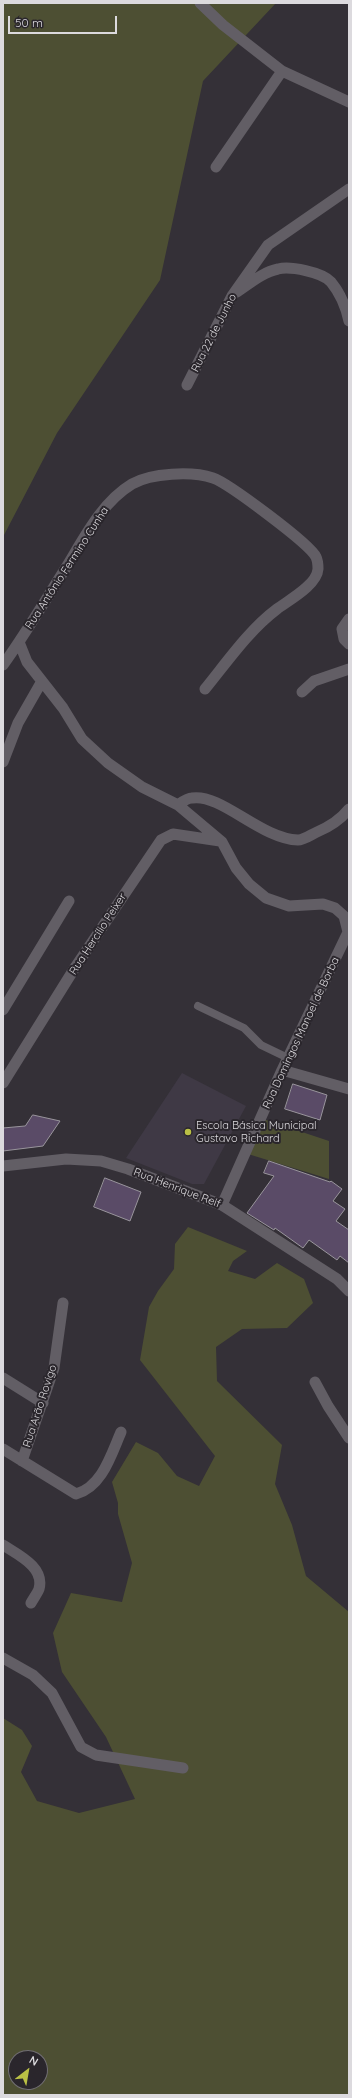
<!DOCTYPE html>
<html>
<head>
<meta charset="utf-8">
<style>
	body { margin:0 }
	#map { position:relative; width:352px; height:2098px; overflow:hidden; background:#343037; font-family:Quicksand,sans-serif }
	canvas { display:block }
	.frame { position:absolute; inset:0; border:4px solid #dcdade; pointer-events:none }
	.north { position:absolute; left:8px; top:2050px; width:40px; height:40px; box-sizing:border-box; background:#2a262c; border:1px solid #716e73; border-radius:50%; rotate:31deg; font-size:11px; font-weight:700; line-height:16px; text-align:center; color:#dcdade }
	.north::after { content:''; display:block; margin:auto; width:14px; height:18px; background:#bac045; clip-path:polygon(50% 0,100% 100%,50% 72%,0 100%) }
	.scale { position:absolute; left:8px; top:16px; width:109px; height:18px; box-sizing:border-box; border:2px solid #dcdade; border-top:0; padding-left:5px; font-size:12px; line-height:14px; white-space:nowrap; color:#dcdade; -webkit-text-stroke:3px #2a262c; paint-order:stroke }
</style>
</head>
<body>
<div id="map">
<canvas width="352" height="2098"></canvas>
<div class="frame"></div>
<div class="north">N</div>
<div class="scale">50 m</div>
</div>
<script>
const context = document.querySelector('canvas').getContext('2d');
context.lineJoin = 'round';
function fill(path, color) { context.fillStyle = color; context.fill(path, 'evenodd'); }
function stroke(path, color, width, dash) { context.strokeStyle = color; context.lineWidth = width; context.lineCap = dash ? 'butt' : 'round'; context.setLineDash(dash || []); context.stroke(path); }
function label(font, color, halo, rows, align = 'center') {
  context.font = font + ' Quicksand,sans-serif'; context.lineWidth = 4; context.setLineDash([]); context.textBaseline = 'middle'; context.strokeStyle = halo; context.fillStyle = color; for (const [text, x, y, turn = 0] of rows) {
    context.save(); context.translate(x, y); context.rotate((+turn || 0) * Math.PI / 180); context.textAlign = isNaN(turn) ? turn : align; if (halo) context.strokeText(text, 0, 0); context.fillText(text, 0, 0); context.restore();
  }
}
const built = new Path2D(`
	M182,1073L246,1106L204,1184H192L126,1158Z`);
const green = new Path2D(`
	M3,3H276L203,81L160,280L57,433L3,537Z
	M263,1119L329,1141V1179L248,1154Z
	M188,1227L247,1251L233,1261L228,1271L255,1279L277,1263L304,1279L313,1303L287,1328L242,1329L216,1347L217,1381L282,1445L275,1484L292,1525L306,1576L349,1612V2095H3V1718L22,1730L32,1746L21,1772L37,1801L79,1813L135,1799L106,1737L62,1672L53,1633L71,1593L122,1602L132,1563L118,1514V1503L112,1482L136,1442L158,1453L177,1476L199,1486L215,1456L140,1360L149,1307L158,1291L174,1269L175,1244ZM16,2058H40V2082H16Z`);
const building = new Path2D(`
	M293,1084L327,1095L320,1120L285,1109Z
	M33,1115L60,1121L43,1146L3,1151V1128L25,1126Z
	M269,1161L330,1182L331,1181L342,1189L333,1201L345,1209L336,1221L349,1230V1263L340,1256L337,1260L309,1240L303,1248L275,1228L274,1230L247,1213L274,1176L264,1173Z
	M105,1178L141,1192L130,1221L94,1207Z`);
const service = new Path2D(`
	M198,1006L244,1028L261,1045L288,1058`);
const minor = new Path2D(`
	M200,3L223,25L282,71L349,102
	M216,167L282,71
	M237,292C249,284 263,272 278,269C290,266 322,272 331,282C340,293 346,307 349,321
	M187,385L232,296L268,245L349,189
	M349,619L342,629L344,639L349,644
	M19,642L27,662L63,708L82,739L108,763L142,787L178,805L222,842L236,868L249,884L266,898L289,906L323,904L335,908L344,916L348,932L282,1070L222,1205
	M3,665C26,633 46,599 67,566C84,538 102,502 132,484C151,473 192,471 213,478C228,483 310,544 316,557C317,559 318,566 318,569C317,585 289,600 277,609C249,630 227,662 205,689
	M302,692L314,681L349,669
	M3,762L18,723L42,681
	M178,805C182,802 187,798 192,798C221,793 261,839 298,840C304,840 312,834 317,832C329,827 341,819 349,809
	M3,1010L69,901
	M282,1070L349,1089
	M3,1083L76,966L161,840L173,834L220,841
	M3,1378L43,1403
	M315,1382L328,1406L349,1438
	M3,1449L76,1494C102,1487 111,1455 121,1432
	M22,1461L54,1368L63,1303
	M3,1545C18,1555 45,1567 39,1589C37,1594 33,1599 31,1603
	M3,1658L33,1675L52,1693L81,1747L96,1755L183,1768`);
const tertiary = new Path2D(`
	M3,1166L66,1159L101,1161L128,1169L222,1205L337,1279L349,1291`);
const markers = [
	[188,1132,4,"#bac045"]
];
const streetNames = [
	["Rua 22 de Junho",214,333,-63],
	["Rua Antônio Fermino Cunha",67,568,-57],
	["Rua Hercílio Peixer",98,934,-57],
	["Rua Domingos Manoel de Borba",301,1033,-65],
	["Rua Henrique Reif",177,1188,21],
	["Rua Arão Rovigo",40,1406,-72]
];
const poiNames = [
	["Escola Básica Municipal",196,1126],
	["Gustavo Richard",196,1139]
];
fill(built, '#3f3945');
fill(green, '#4d4f33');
fill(building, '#5a4b67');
stroke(building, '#99959c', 1);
stroke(service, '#625e65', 8);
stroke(minor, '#625e65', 11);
stroke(tertiary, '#625e65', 11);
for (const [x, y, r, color] of markers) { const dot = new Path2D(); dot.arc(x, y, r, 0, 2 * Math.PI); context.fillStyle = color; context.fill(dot); stroke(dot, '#2a262c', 1.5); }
label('11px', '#dcdade', '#2a262c', streetNames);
label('11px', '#dcdade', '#2a262c', poiNames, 'left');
</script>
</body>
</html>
